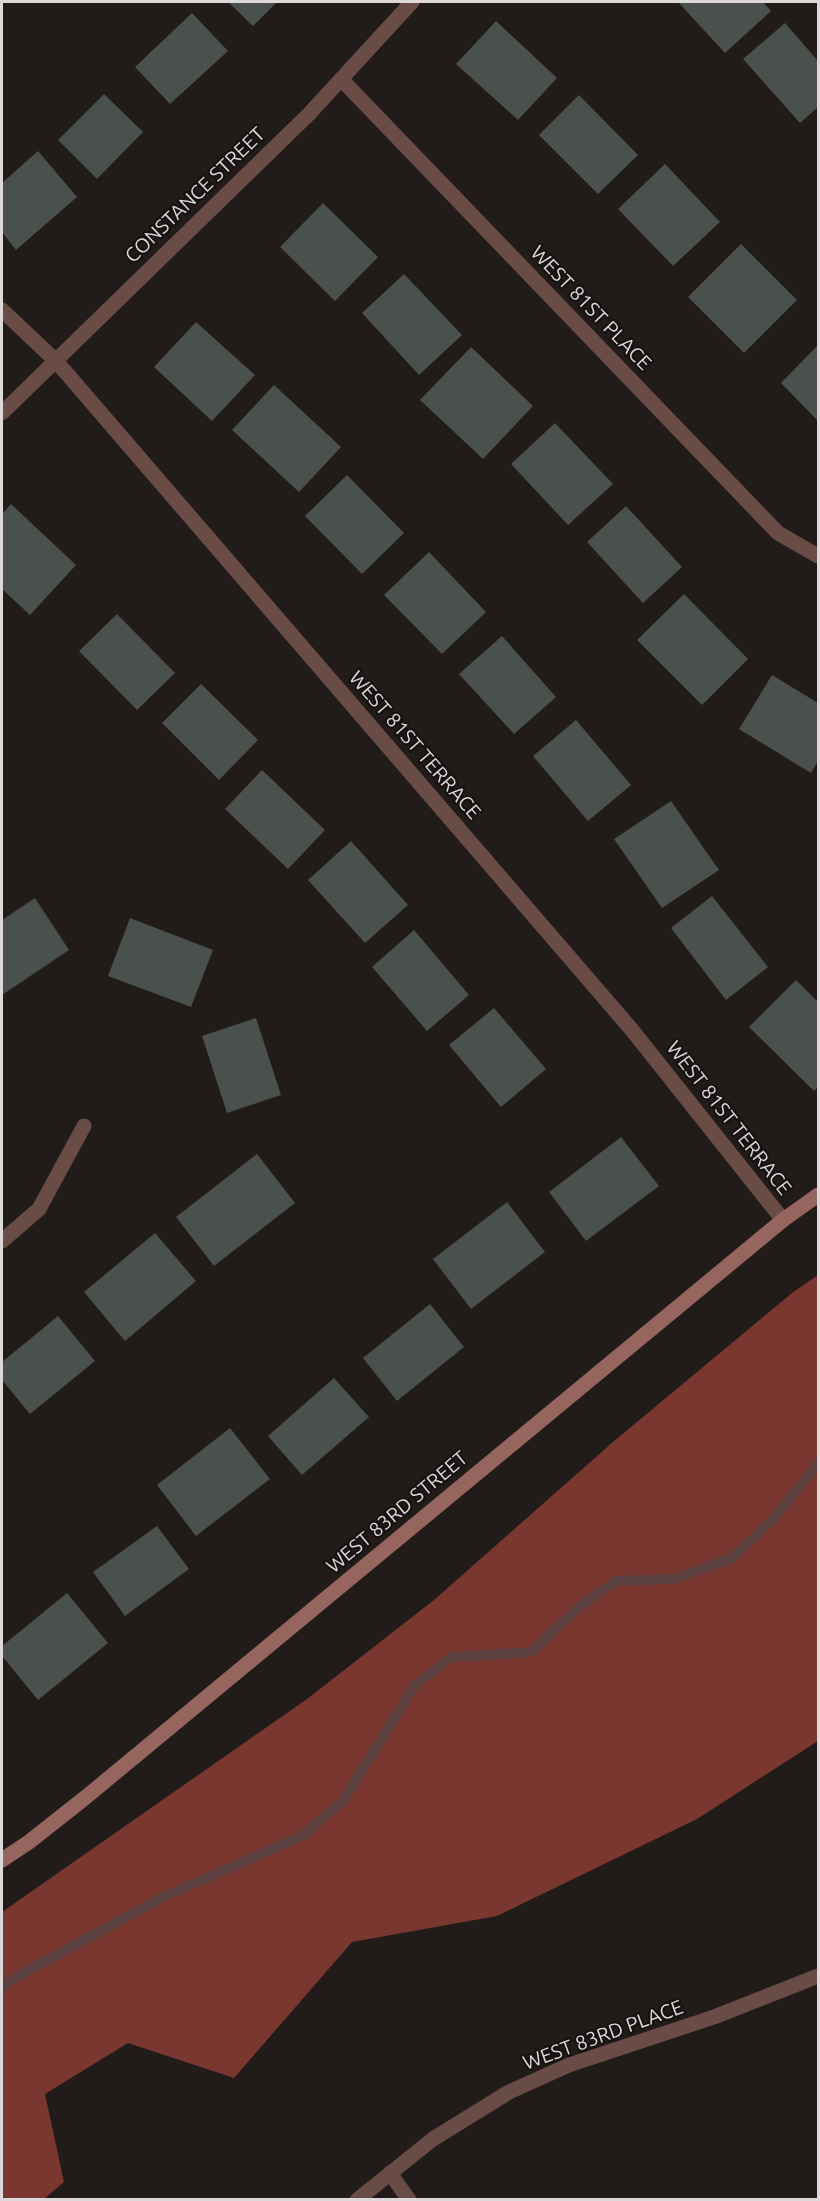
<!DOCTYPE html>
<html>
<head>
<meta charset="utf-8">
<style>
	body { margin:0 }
	#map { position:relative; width:820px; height:2201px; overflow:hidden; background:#211b1a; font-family:Ubuntu,sans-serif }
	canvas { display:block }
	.frame { position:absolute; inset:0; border:3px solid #ddd9d9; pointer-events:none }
</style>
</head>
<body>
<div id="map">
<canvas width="820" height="2201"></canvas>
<div class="frame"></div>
</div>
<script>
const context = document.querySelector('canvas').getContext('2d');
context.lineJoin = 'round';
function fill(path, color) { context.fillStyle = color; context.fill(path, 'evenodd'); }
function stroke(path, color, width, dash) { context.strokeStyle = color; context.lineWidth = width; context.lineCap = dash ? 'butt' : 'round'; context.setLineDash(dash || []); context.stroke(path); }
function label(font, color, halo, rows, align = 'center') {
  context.font = font + ' Ubuntu,sans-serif'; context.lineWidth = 4.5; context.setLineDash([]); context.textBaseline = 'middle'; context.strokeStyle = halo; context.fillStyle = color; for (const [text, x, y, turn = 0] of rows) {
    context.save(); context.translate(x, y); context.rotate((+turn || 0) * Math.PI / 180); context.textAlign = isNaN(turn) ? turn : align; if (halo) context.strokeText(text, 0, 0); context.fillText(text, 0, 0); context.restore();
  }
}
const forest = new Path2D(`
	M818,1275V1741L697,1819L497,1916L352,1942L234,2078L128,2043L45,2094L64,2182L44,2199H2V1912L307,1699L434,1600L613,1442L792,1293Z`);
const stream = new Path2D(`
	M2,1987L16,1977L163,1897L302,1836L343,1801L415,1685L452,1657L531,1652L580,1606L616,1581L673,1579L732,1558L774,1518L818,1464`);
const building = new Path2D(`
	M228,2H277L253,26Z
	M678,2H763L771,11L725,53Z
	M192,13L228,51L170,104L135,67Z
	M496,21L557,78L518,120L456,64Z
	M785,23L818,61V107L800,123L743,59Z
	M104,94L143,132L97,179L58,140Z
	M579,95L638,155L598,194L539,135Z
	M38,151L77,197L16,250L2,232V183Z
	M665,164L720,222L673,266L618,209Z
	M323,203L378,257L335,301L280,247Z
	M741,244L797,300L744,353L688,297Z
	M404,274L462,335L419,375L362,313Z
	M196,322L255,375L212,421L154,367Z
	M818,345V421L781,383Z
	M471,347L533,406L483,459L420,400Z
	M274,385L341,447L299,492L232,430Z
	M555,423L613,484L568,525L511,464Z
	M347,475L404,533L362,574L305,516Z
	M11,504L76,565L30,615L2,589V514Z
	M626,506L682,567L643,603L587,542Z
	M429,552L486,612L442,654L384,595Z
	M684,594L748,659L702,705L637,640Z
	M117,614L175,673L137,710L79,651Z
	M502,636L556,697L514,734L459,674Z
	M772,675L818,703V761L811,773L739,729Z
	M201,684L258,740L219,780L162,723Z
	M576,720L631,785L588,821L533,756Z
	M262,770L325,830L288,869L225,809Z
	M671,801L719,870L662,908L614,839Z
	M351,841L408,905L365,943L308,880Z
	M712,896L768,967L726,1000L671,928Z
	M35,898L69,950L2,995V920Z
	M130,918L213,950L191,1007L108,976Z
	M414,930L469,995L427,1031L372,967Z
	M796,980L818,1002V1087L814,1091L749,1027Z
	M494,1008L546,1069L501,1107L449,1045Z
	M256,1018L281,1095L227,1113L202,1036Z
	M621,1137L659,1186L586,1241L549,1192Z
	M257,1154L295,1203L214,1266L176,1217Z
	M507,1202L545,1252L471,1309L433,1259Z
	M155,1233L196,1281L125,1341L84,1292Z
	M430,1304L464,1347L397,1401L363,1358Z
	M58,1316L95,1361L30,1414L2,1380V1362Z
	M334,1378L369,1417L302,1475L268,1436Z
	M230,1428L270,1479L196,1536L157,1485Z
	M157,1526L189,1569L125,1616L93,1572Z
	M67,1593L108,1643L38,1700L2,1656V1646Z`);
const street = new Path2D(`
	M341,79L778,533L818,556
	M2,310L56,361L632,1030L783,1220
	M2,413L309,114L412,2
	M2,1241L39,1209L84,1126
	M390,2173L409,2200
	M357,2200L433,2139L509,2092L569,2065L714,2017L818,1976`);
const secondary = new Path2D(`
	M2,1860L29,1842L86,1797L783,1220L818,1195`);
const streetNames = [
	["CONSTANCE STREET",195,195,-44],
	["WEST 81ST PLACE",591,308,46],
	["WEST 81ST TERRACE",415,745,49],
	["WEST 81ST TERRACE",729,1118,52],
	["WEST 83RD STREET",397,1512,-40],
	["WEST 83RD PLACE",603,2035,-20]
];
fill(forest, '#7a372f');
stroke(stream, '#5d4141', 10);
fill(building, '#4a504c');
stroke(street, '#6a4c47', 15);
stroke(secondary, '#96655e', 15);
label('20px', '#ddd9d9', '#171211', streetNames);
</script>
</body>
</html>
